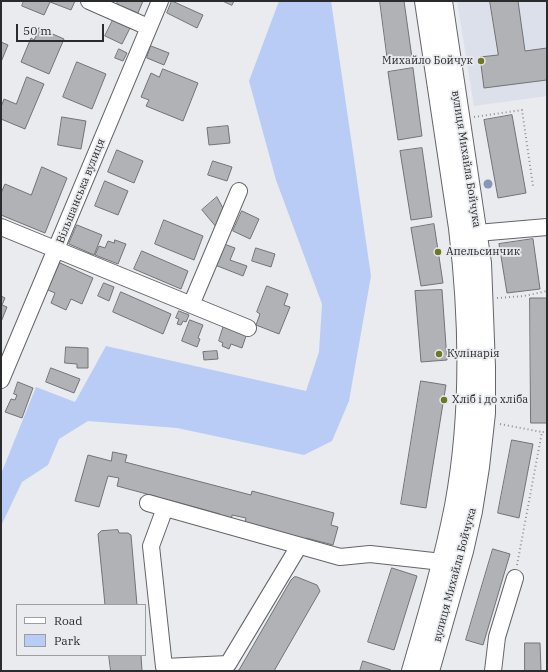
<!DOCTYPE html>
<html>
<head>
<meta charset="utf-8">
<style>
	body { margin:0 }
	#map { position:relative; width:548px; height:672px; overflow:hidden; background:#e9ebef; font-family:"IBM Plex Serif",serif }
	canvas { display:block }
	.frame { position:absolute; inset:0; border:2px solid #2a2b2c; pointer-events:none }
	.legend { position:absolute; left:16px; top:604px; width:130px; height:52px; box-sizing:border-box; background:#e9ebef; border:1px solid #9d9ea1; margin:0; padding:5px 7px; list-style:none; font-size:12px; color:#2a2b2c }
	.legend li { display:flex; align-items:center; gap:8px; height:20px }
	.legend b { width:20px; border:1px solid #9d9ea1 }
	.scale { position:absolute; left:16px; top:24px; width:88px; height:18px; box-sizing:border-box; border:2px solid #2a2b2c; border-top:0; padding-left:5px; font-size:12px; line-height:14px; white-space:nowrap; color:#2a2b2c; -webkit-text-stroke:3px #e9ebef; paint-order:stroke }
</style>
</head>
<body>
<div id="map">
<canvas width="548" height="672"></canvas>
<div class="frame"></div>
<ul class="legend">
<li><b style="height:5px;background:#fff"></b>Road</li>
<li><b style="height:11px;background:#b9ccf5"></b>Park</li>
</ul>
<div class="scale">50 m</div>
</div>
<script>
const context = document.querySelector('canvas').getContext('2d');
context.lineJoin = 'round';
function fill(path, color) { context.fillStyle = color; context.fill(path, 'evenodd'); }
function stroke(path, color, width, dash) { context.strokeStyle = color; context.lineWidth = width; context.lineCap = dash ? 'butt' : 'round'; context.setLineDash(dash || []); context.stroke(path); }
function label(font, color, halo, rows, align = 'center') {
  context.font = font + ' "IBM Plex Serif",serif'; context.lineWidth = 3.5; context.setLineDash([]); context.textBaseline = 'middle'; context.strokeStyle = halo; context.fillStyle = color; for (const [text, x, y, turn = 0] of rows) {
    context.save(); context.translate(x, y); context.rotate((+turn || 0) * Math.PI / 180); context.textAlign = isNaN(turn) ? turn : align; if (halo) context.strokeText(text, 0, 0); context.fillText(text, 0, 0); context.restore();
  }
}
const built = new Path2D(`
	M457,1H547V96L474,106Z`);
const green = new Path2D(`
	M279,1H331L371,276L349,401L332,441L304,455L177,428L88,421L59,439L48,465L22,482L1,526V474L36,387L75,402L106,346L306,391L319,352L322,304L276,180L249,81Z`);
const building = new Path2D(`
	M24,1H75L71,10L50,2L44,15L22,6Z
	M118,1H143L138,13L117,4Z
	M172,1L203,15L197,28L167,13Z
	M223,1H234L232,5Z
	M380,1H404L412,58L388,62Z
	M490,1H518L525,51L547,48V80L484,88L480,57L498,55Z
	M113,20L130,28L122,44L105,36Z
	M39,28L64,39L49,74L21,62L31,38L34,40Z
	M1,42L8,45L1,62Z
	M151,46L169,53L164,65L147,58Z
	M119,49L127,53L123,61L115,58Z
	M77,62L106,74L92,109L63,97Z
	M413,68L422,136L398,140L388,72Z
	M163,69L198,83L183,121L146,106L149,100L141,97L151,73L159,77Z
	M27,77L44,84L25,129L1,119V107L4,99L16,104Z
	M512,115L526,193L498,198L484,120Z
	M62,117L86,121L81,149L58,145Z
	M228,126L230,143L209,145L207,128Z
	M422,148L432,217L411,220L400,151Z
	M117,150L143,161L134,183L108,172Z
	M213,161L232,167L227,181L208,175Z
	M42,167L67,178L45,233L1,215V193L5,184L31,195Z
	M105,181L128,191L118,215L95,206Z
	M217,197L225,212L217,228L202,210Z
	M242,211L259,219L250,239L233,231Z
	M164,220L203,236L194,260L155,244Z
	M434,224L443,283L421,286L411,228Z
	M77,225L102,235L94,255L69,244Z
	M533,239L540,289L507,293L499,244Z
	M115,240L126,244L118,264L95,255L99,246L105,248L108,241L114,243Z
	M224,244L235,248L230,260L247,266L243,276L215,265Z
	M256,248L275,254L271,267L252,261Z
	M142,251L188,271L181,289L134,269Z
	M60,263L93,278L82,304L71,299L66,310L51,303L55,293L48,290Z
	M104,283L114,287L109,301L98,296Z
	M267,286L288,294L284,305L290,307L279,334L256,325L260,314L257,312Z
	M442,290L447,360L421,362L415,291Z
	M121,292L171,314L163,334L113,312Z
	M1,296L5,298L2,305L7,307L1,322Z
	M530,298H547V423H531Z
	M179,311L189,315L186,322L183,321L181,325L177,324L179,319L176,318Z
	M190,320L203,325L198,338L200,339L197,347L182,341Z
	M224,325L247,333L242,348L231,344L229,349L222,346L223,343L219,341Z
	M66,347L88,348V368H77V364L65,363Z
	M217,351L218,359L204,360L203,352Z
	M51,368L80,379L74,393L46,382Z
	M421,381L446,385L426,508L401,504Z
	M18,382L33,388L22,418L5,412L11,399L15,400L17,395L14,394Z
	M512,440L533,444L519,518L498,513Z
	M113,452L127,455L125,462L251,495L252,491L334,513L331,525L338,527L333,545L306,538L305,541L244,525L246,518L232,515L231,522L218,519L220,514L169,500L168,505L157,502L158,497L117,486L119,478L108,476L99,507L75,501L88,455L111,461Z
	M118,530L119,533H128L131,535L137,605H105L98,534L101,531Z
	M493,549L510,554L483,645L466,640Z
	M392,568L417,576L394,650L368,642Z
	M297,577L317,585L320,591L274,671H237L239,670L291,580L294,577Z
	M525,643H540L541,671H525Z
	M109,655H141L142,671H111Z
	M363,661L391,670L390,671H360Z`);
const path = new Path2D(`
	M474,117L522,110L533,186
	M497,298L524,296L547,291
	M500,424L542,432
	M517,565L542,432H547`);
const minor = new Path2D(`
	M89,1L148,27
	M1,227L248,328
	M477,233L547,227
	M191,305L239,191
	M1,380L160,1
	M148,503L340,557L370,554L442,562
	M165,508L151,546L164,667L228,664L299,546
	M493,671L497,637L515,578`);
const major = new Path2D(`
	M412,671C428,616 444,562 455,506C472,414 470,320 459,228L425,1
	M429,671L463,551L472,511L479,467L485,413V367L481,263L442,1`);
const trees = [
	[488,184]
];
const markers = [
	[481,61,4,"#6e7722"],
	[438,252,4,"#6e7722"],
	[439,354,4,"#6e7722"],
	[444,400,4,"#6e7722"]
];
const poiNames = [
	["Михайло Бойчук",473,61,"right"],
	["Апельсинчик",446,252],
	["Кулінарія",447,354],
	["Хліб і до хліба",452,400]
];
const streetNames = [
	["вулиця Михайла Бойчука",466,159,81],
	["Вільшанська вулиця",81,191,-68],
	["вулиця Михайла Бойчука",455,575,-75]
];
fill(built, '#dbe0eb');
fill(green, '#b9ccf5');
fill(building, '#b0b2b5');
stroke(building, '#727377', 1);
stroke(minor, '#646569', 18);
stroke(major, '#646569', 22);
stroke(path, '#909294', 2, [1, 3]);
stroke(minor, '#fff', 16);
stroke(major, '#fff', 20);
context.fillStyle = '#8896b7';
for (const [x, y] of trees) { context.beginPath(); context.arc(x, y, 4.5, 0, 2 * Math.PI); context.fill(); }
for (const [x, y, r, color] of markers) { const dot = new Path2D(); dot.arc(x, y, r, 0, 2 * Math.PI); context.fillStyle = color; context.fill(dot); stroke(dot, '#e9ebef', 1.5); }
label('11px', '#2a2b2c', '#e9ebef', poiNames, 'left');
label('11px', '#2a2b2c', '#e9ebef', streetNames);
</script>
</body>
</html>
